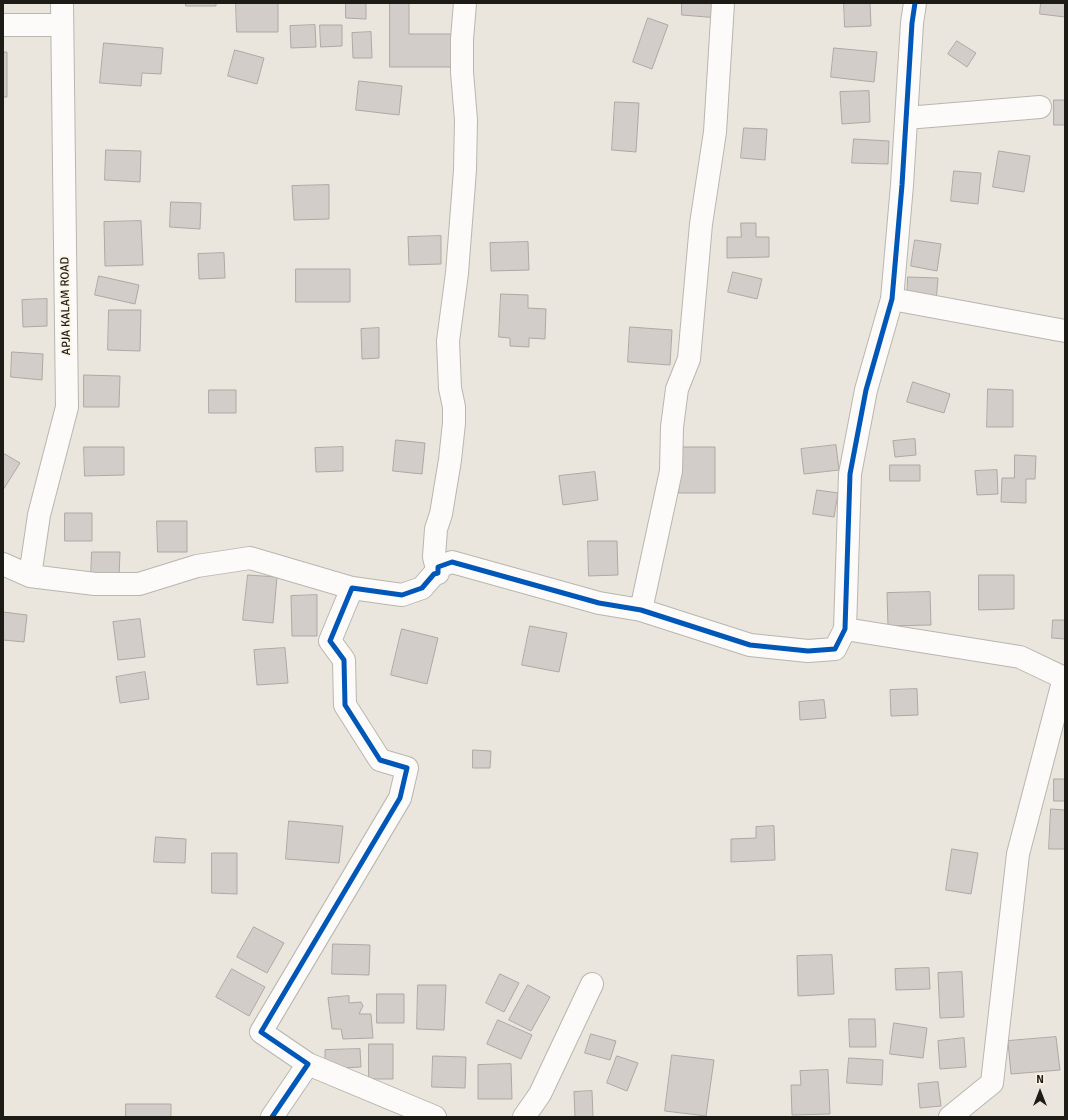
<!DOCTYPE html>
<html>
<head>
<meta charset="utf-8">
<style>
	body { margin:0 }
	#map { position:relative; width:1068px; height:1120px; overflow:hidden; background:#eae6dd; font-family:Signika,sans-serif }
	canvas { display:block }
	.frame { position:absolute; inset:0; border:4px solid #1d1b15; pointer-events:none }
	.north { position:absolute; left:1020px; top:1072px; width:40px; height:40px; -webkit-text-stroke:3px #fcf4e5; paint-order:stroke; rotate:0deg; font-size:11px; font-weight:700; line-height:16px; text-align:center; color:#1d1b15 }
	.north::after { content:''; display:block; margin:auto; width:14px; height:18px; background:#1d1b15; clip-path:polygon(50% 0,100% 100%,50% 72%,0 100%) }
</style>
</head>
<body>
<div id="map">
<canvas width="1068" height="1120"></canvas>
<div class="frame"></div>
<div class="north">N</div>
</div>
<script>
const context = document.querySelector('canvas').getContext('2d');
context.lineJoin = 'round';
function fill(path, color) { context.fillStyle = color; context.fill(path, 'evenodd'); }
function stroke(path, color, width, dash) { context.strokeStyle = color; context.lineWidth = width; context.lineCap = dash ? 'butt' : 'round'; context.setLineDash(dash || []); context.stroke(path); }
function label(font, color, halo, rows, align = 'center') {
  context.font = font + ' Signika,sans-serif'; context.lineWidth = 4; context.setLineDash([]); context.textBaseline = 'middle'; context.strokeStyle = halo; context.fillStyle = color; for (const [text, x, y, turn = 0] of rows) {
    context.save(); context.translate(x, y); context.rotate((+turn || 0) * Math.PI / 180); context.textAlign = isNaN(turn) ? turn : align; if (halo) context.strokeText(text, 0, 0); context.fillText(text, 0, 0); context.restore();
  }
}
const building = new Path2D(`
	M186,3H216V6H186Z
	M236,3H278V32H237Z
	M346,3H366V19L346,18Z
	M390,3H409V34H455V67H390Z
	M682,3H719V18L682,15Z
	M844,3H870L871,26L845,27Z
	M1041,3H1065V17L1040,14Z
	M648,18L668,25L652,69L633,62Z
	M315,25L316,47L291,48L290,26Z
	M320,25H342V46L321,47Z
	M371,32L372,58H353L352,33Z
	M957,41L976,53L967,67L948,54Z
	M104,43L163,48L161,74L142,73L141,86L100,83Z
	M834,48L877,52L874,82L831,77Z
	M235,50L264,58L257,84L228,76Z
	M3,52H7V97H3Z
	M359,81L402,86L399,115L356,110Z
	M869,91L870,122L842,124L840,92Z
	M1054,100H1065V125H1054Z
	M615,102L639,103L636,152L612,150Z
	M744,128L767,129L765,160L741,158Z
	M854,139L889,141L888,164L852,163Z
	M106,150L141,151L140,182L105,180Z
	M999,151L1030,156L1024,192L993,187Z
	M954,171L981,173L978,204L951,201Z
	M329,185V219L294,220L292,186Z
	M171,202L201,203L200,229L170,227Z
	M141,221L143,265L105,266L104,222Z
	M741,223H756V237H769V257L727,258V237H741Z
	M441,236V264L409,265L408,237Z
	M915,240L941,244L937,271L911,266Z
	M528,242L529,270L491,271L490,243Z
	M224,253L225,278L199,279L198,254Z
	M296,269H350V302H296Z
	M733,272L762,279L757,299L728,292Z
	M99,276L139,285L135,304L95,295Z
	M908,277L938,278L936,303L907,302Z
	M501,294L528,295V308L546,309L545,339L529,338V347L510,346V338L499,337Z
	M47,299V326L23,327L22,300Z
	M109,310H141L140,351L108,350Z
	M630,327L672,330L670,365L628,362Z
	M379,328V358L362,359L361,329Z
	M12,352L43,354L42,380L11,377Z
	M84,375L120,376L119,407H84Z
	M913,382L950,394L944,413L907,402Z
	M988,389L1013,390V427H987Z
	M209,390H236V413H209Z
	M915,439L916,455L895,457L893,441Z
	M396,440L425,443L422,474L393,471Z
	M836,445L839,470L804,474L801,449Z
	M84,447H124V475L85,476Z
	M343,447V471L316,472L315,448Z
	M680,447H715V493H679Z
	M3,453L20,463L3,490Z
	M1015,455L1036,456L1035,479H1026V503L1001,502L1002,478H1014Z
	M890,465H920V481H890Z
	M997,470L998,494L977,495L975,471Z
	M595,472L598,500L563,505L559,476Z
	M817,490L838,493L834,517L813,514Z
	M65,513H92V541H65Z
	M157,521H187V552H158Z
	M588,541H617L618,575L589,576Z
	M92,552H120L119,577L91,576Z
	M248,575L277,577L273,623L243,620Z
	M979,575H1014V609L979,610Z
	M930,592L931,625L888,626L887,593Z
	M317,595V636H292L291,596Z
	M3,612L27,615L24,642L3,640Z
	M140,619L145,657L118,660L113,622Z
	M1053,620H1065V639L1052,638Z
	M530,626L567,633L559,672L522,665Z
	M402,629L438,638L427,684L391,675Z
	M285,648L288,683L257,685L254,650Z
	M145,672L149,699L120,703L116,677Z
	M917,689L918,715L891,716L890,690Z
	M824,700L826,718L800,720L799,702Z
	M473,750L491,751L490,768H473Z
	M1054,779H1065V801H1054Z
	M1051,809L1065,810V849H1049Z
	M289,821L343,826L339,863L286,859Z
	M774,826L775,860L731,862V839L756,838V827Z
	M156,837L186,839L185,863L154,862Z
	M952,849L978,853L971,894L946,890Z
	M212,853H237V894L212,893Z
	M254,927L284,943L267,973L237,957Z
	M333,944L370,945L369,975L332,974Z
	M832,955L834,994L798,996L797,956Z
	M929,968L930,989L896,990L895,969Z
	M232,969L265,987L249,1016L216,997Z
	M962,972L964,1017L940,1018L938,973Z
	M500,974L519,983L504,1012L486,1003Z
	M418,985H446L444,1030L417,1029Z
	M528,985L550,997L531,1031L509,1020Z
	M377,994H404V1023H377Z
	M349,996V1003L361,1002L363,1006L359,1014H371L373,1038L343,1039L341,1029H332L328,998Z
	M849,1019H875L876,1047H850Z
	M498,1020L532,1035L521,1059L487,1044Z
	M894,1023L927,1028L923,1058L890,1054Z
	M591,1034L616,1041L610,1060L585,1053Z
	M1056,1037L1060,1070L1011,1074L1008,1041Z
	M964,1038L966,1067L940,1069L938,1041Z
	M369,1044H393V1079H369Z
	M360,1049L361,1067L325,1069V1050Z
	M672,1055L714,1060L706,1116L665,1111Z
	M433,1056L466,1057L465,1088L432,1087Z
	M617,1056L638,1063L627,1091L607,1083Z
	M849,1058L883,1060L882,1085L847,1083Z
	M511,1064L512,1099H478V1065Z
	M828,1070L830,1114L792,1115L791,1085H801L800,1071Z
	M938,1082L941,1106L920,1108L918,1084Z
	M592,1091L593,1117H575L574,1092Z
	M126,1104H171V1117H126Z`);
const minor = new Path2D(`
	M3,25H62
	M906,118L1040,107
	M892,299L1065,331
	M3,564L30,576L39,515L67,407L62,3
	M438,573L434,557L436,529L441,514L450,460L454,423V407L450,388L448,341L457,273L465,170L466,120L462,72V39L465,3
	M30,576L95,584H139L197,566L250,558L352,588
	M641,610L671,471L672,427L677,389L689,359L701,224L715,132L723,3
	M845,629L1020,657L1064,678L1018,854L992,1083L950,1117
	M308,1064L435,1117
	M272,1117L308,1064L261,1032L400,798L407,768L380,760L345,705L344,660L330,641L352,588L402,595L422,588L434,574L438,573V567L452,562L599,603L641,610L750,645L808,651L835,649L845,629L850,474L866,390L892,299L902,185L912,23L915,3
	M524,1117L540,1094L592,984`);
const cycleway = new Path2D(`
	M272,1117L308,1064L261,1032L400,798L407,768L380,760L345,705L344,660L330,641L352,588L402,595L422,588L434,574L438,573V567L452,562L599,603L641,610L750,645L808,651L835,649L845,629L850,474L866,390L892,299L902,185L912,23L915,3`);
const streetNames = [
	["APJA KALAM ROAD",66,306,-91]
];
fill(building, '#d2cdc9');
stroke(building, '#ada8a4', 1);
stroke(minor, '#b8b6af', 24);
stroke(minor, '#fcfbfa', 22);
stroke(cycleway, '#0057b8', 5);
label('12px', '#1d1b15', '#fcf4e5', streetNames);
</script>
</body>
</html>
